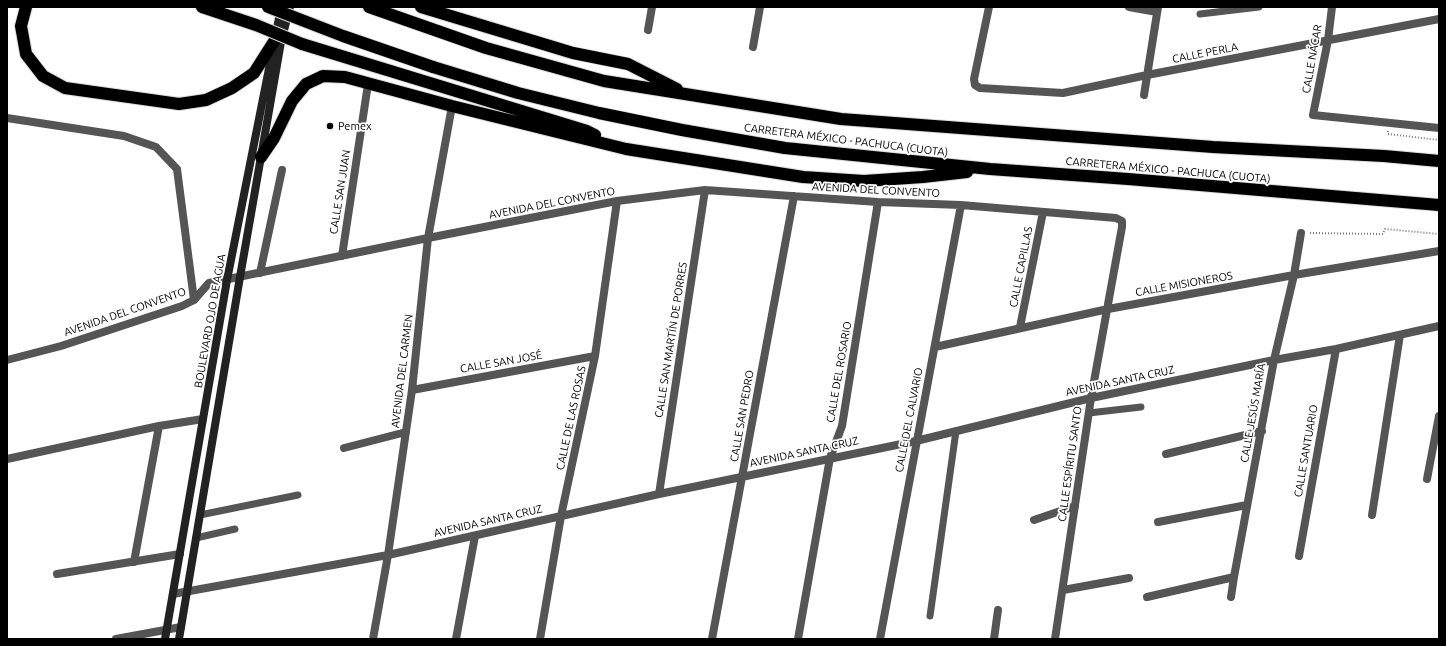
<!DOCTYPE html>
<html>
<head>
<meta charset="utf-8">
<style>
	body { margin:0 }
	#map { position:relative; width:1446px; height:646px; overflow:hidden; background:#fff; font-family:Ubuntu,sans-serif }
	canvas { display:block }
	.frame { position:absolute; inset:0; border:8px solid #000; pointer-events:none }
</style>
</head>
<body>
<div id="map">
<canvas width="1446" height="646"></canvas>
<div class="frame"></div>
</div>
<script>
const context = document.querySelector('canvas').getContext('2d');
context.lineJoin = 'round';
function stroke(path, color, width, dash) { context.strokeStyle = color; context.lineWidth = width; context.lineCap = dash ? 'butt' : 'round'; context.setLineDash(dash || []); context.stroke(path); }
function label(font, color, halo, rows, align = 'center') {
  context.font = font + ' Ubuntu,sans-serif'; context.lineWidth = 3.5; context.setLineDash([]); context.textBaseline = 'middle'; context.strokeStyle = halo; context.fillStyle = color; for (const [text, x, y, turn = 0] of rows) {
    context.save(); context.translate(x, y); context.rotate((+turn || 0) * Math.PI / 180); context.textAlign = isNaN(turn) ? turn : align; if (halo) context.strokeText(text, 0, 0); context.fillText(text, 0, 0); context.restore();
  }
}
const path = new Path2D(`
	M1388,131V134L1439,140
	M1310,233L1383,234L1385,229L1439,234`);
const service = new Path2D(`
	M1200,14L1259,7
	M1089,413L1141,407
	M200,515L298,495
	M196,538L235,529
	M930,616L956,431`);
const minor = new Path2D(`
	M989,7L974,79L975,85L980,88L1063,93L1147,75L1439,19
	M1129,7L1157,12
	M1332,7L1328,40L1313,115L1439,128
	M648,30L652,7
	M753,47L760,7
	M1144,95L1158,7
	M7,118L124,136L156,147L177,169L194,300
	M342,256L368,84
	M260,273L282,170
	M1020,327L1043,212
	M935,347L1108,309L1294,275L1439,251
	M7,360L61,346L182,306L194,300L209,283L428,238L617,201L705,190L878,202L961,205L1116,218L1122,221V227L1091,398L1055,639
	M412,390L595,356
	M344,448L406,432
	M1166,454L1262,431
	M7,459L159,426
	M1427,479L1439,416
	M659,494L705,190
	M1372,515L1400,335
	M1034,520L1075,506
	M1158,522L1247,505
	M1299,556L1336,349
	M134,562L159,426L203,419
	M57,574L180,554
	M1063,590L1129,578
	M173,594L388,555L659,494L916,441L1091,398L1274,360L1336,349L1439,326
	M1147,597L1234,577
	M1231,597L1234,577L1274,360L1294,275L1301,233
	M116,639L181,627
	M373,639L388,555L412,390L428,238L452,106
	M456,639L475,536
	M540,639L561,516L595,356L617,201
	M712,639L794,196
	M798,639L830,458L842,426L878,202
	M880,639L961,205
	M994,639L998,610`);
const secondary = new Path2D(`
	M165,639L227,280L281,8
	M179,639L240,277L281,42L290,7`);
const motorway = new Path2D(`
	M26,7L21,26L26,54L43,76L65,88L179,104L206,100L232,88L254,73L275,40
	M202,7L256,25
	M369,7L486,48L604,81L841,119L1213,147L1384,156L1439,161
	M421,7L573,53L628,64L677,89
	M302,44L587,131L595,135
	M433,67L518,93L599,113L682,130L785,148L990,169L1128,179L1439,205
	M261,157L274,138L292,101L306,84L323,76L345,77L452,106L626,149L803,177L864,181L923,177L967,172`);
const motorwayBridge = new Path2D(`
	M268,7L343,36L433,67
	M256,25L302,44`);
const markers = [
	[330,126,4,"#000"]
];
const streetNames = [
	["CALLE PERLA",1205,53,-11],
	["CALLE NÁCAR",1312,59,-80],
	["CARRETERA MÉXICO - PACHUCA (CUOTA)",846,140,7],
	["CARRETERA MÉXICO - PACHUCA (CUOTA)",1168,170,5],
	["AVENIDA DEL CONVENTO",876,190,3],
	["CALLE SAN JUAN",340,192,-81],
	["AVENIDA DEL CONVENTO",552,203,-11],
	["CALLE CAPILLAS",1021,267,-79],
	["CALLE MISIONEROS",1184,284,-10],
	["AVENIDA DEL CONVENTO",125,312,-19],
	["BOULEVARD OJO DE AGUA",210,321,-80],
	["CALLE SAN MARTÍN DE PORRES",671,340,-81],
	["CALLE SAN JOSÉ",501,362,-10],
	["AVENIDA DEL CARMEN",402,371,-83],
	["CALLE DEL ROSARIO",839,372,-80],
	["AVENIDA SANTA CRUZ",1120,381,-12],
	["CALLE JESÚS MARÍA",1253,413,-80],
	["CALLE SAN PEDRO",742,416,-80],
	["CALLE DE LAS ROSAS",571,418,-78],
	["CALLE DEL CALVARIO",909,420,-79],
	["CALLE SANTUARIO",1306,451,-80],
	["AVENIDA SANTA CRUZ",804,452,-12],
	["CALLE ESPÍRITU SANTO",1070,464,-82],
	["AVENIDA SANTA CRUZ",488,521,-13]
];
const poiNames = [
	["Pemex",338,126]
];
stroke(motorway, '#dbdbdb', 14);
stroke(path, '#777', 2, [1, 2]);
stroke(service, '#555', 7);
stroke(minor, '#555', 8);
stroke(secondary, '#222', 8);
stroke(motorway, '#000', 12);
stroke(motorwayBridge, '#dbdbdb', 14, []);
stroke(motorwayBridge, '#000', 12);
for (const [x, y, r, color] of markers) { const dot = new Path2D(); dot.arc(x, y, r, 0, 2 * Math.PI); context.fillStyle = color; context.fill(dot); stroke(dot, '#fff', 1.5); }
label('11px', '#000', '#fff', streetNames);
label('11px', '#000', '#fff', poiNames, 'left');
</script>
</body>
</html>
